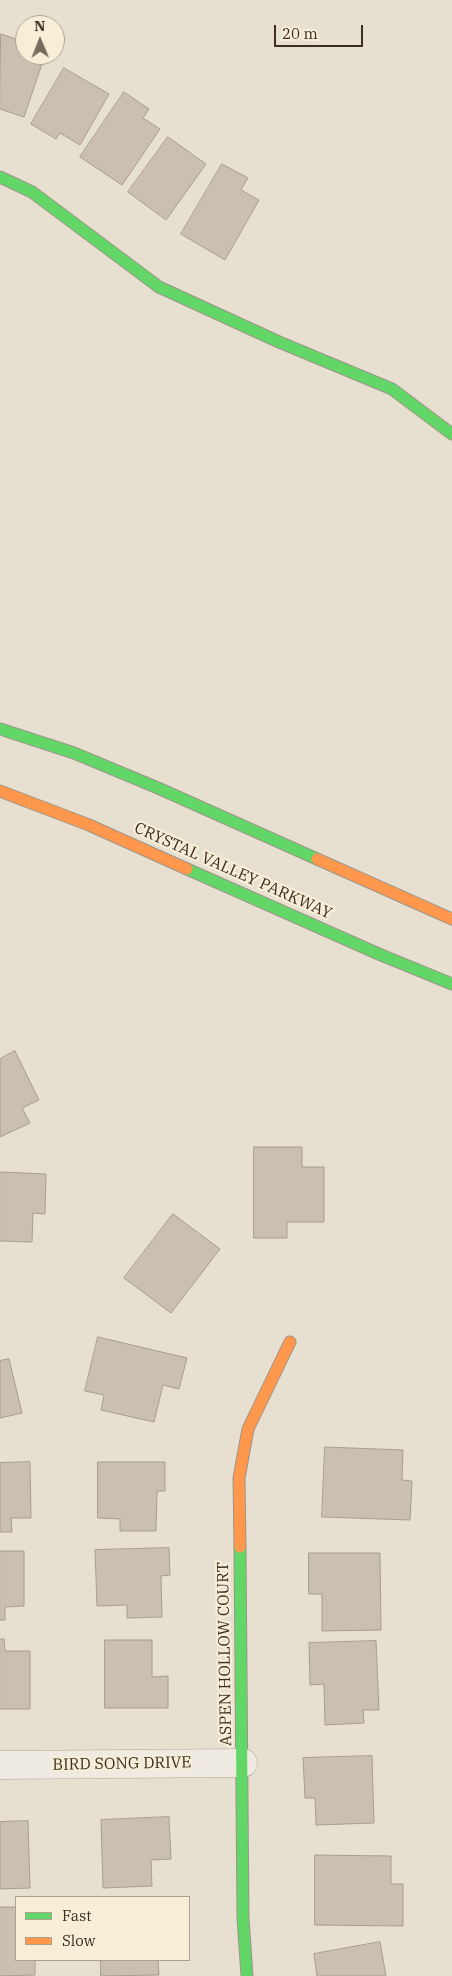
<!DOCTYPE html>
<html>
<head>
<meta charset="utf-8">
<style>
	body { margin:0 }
	#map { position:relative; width:452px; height:1976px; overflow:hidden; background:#e7e0d1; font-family:"IBM Plex Serif",serif }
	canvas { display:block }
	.legend { position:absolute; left:15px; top:1896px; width:175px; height:65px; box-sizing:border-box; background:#f7eed8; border:1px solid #ada18e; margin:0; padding:6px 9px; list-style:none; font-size:15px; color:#3d2e20 }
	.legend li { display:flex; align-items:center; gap:10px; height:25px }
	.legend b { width:25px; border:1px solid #ada18e }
	.north { position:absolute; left:15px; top:15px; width:50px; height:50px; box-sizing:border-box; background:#f7eed8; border:1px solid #ada18e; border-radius:50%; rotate:359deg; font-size:14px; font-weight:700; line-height:20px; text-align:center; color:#3d2e20 }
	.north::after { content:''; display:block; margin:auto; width:18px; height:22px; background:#786c5e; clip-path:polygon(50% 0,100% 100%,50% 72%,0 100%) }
	.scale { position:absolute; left:274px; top:25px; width:89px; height:22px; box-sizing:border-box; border:2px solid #3d2e20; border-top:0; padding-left:6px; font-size:15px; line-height:18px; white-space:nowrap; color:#3d2e20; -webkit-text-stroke:4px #f7eed8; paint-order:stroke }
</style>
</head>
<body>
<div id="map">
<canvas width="452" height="1976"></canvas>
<ul class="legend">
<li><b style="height:6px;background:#63d668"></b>Fast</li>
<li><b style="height:6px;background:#ff974d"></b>Slow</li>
</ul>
<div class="north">N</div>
<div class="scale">20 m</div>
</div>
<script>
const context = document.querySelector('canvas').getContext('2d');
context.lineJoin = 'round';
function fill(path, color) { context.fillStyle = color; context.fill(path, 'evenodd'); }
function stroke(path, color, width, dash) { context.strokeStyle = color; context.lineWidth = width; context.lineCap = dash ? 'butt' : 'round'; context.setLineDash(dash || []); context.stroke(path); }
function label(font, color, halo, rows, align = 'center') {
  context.font = font + ' "IBM Plex Serif",serif'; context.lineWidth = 4.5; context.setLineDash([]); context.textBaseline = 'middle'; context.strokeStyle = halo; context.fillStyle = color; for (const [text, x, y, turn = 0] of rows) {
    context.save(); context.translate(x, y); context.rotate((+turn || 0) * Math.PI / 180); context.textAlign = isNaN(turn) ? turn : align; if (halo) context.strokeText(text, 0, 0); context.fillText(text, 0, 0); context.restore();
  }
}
const building = new Path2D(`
	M1,34L25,42V55H45L24,117L0,109Z
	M64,68L109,94L80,145L60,133L56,139L31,124Z
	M124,92L149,109L143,118L160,129L122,185L80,157Z
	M168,137L206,164L166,220L128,192Z
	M222,164L248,178L241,190L259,200L225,260L181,234Z
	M15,1051L39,1100L22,1108L30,1123L0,1137V1059Z
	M254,1147H302V1167H324V1222H287V1238H254Z
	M0,1172L46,1174L45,1214L33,1213L32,1242L0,1241Z
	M173,1214L220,1249L171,1313L124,1278Z
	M98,1337L187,1358L179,1389L163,1385L154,1422L101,1410L104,1395L85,1391Z
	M9,1359L22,1413L0,1418V1361Z
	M325,1447L403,1450L402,1480L412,1481L410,1520L322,1517Z
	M30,1462L31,1518H11L12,1532H0V1463Z
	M98,1462H165V1491H157L156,1531H120V1519L98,1518Z
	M169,1548L170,1575L161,1576L162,1617L127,1618V1605L97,1606L95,1550Z
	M0,1551H24V1606L5,1607V1620H0Z
	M309,1553H380L381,1630L322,1631V1594H309Z
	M0,1639H4L5,1651H30V1709H0Z
	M105,1640H152V1677L168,1676V1708H105Z
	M376,1641L379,1710H363L364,1723L325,1725L324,1684L310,1685L309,1643Z
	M372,1756L374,1823L316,1825L315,1798H305L303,1758Z
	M169,1817L171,1859L151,1860L152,1886L103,1888L101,1820Z
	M28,1821L30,1888L0,1889V1822Z
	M315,1855L391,1856V1884H403V1926L315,1925Z
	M0,1907H16V1960H35V1975L0,1976Z
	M380,1942L386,1976H317L314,1954Z
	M101,1960H158L159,1975L101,1976Z`);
const street = new Path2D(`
	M0,1765L243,1763`);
const fast = new Path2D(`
	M0,177L32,192L159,287L279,342L392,389L452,434
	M0,729L74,753L158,788L317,859
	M187,869L381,955L452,984
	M240,1547L243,1918L247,1976`);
const slow = new Path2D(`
	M0,791L89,825L187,869
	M317,859L452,919
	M240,1547L239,1478L248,1429L290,1342`);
const streetNames = [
	["CRYSTAL VALLEY PARKWAY",233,871,24],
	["ASPEN HOLLOW COURT",225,1654,-91],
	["BIRD SONG DRIVE",122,1764,-1]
];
fill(building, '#cbbfb2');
stroke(building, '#a89c90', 1);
stroke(street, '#ada599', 29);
stroke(fast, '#9c958a', 13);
stroke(slow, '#9c958a', 13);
stroke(street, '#efebe3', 28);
stroke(fast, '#63d668', 11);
stroke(slow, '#ff974d', 11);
label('16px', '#3d2e20', '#f7eed8', streetNames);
</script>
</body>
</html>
